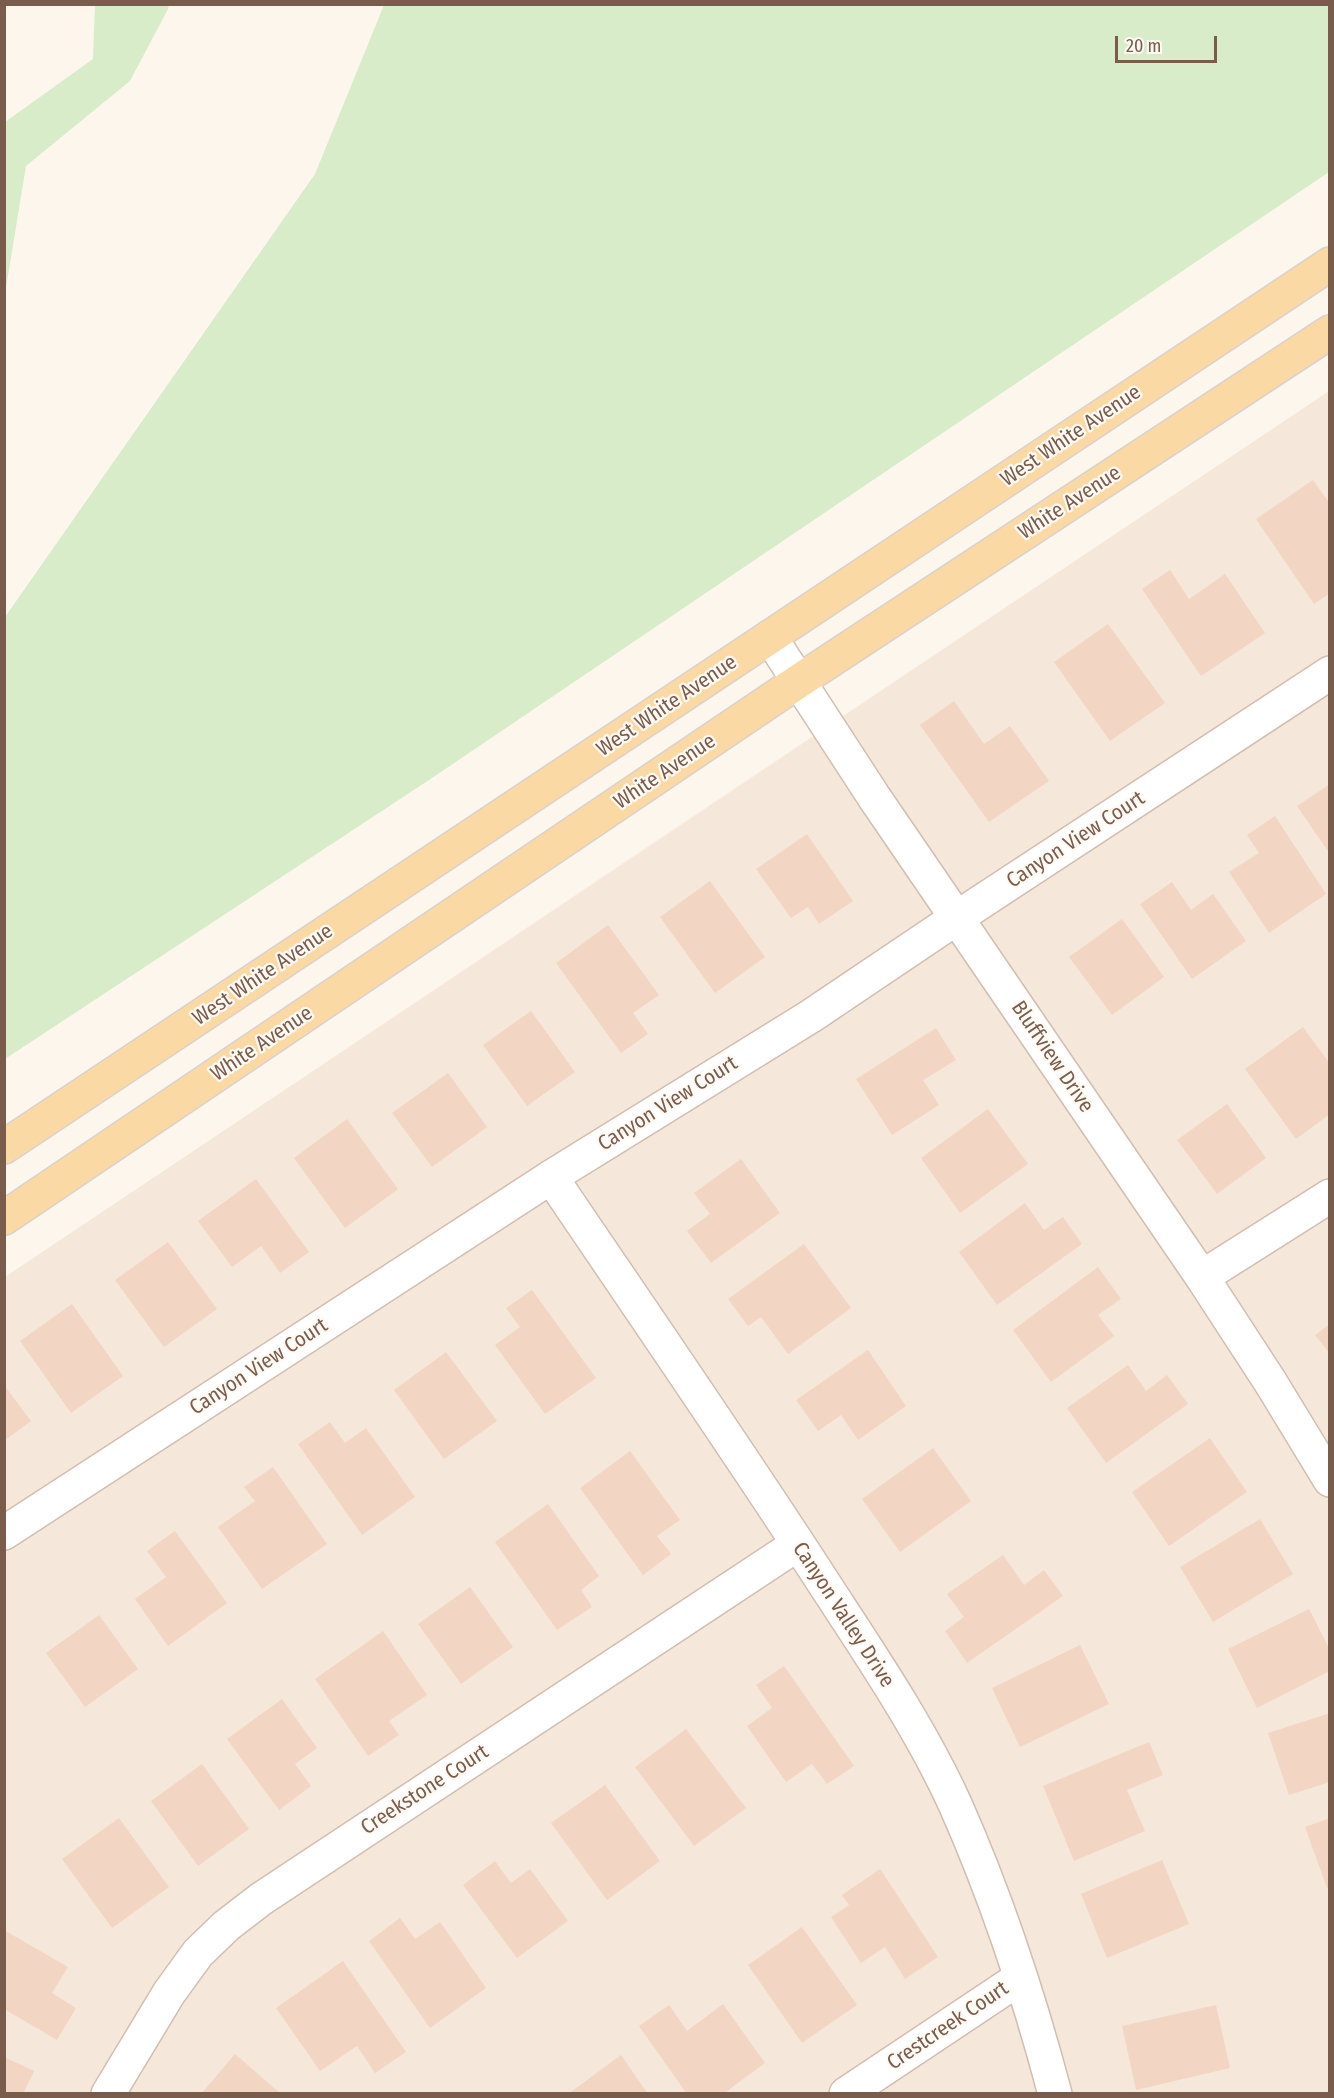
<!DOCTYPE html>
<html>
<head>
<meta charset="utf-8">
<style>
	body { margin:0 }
	#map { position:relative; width:1334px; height:2098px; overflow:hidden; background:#fdf6ec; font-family:"Fira Sans Condensed",sans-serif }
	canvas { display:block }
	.frame { position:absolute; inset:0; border:6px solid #7a5c4d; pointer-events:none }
	.scale { position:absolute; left:1115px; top:36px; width:102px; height:27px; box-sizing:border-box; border:3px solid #7a5c4d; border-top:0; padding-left:8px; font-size:18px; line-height:21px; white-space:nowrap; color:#7a5c4d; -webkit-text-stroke:4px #fffaf3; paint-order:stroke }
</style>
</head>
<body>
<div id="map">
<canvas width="1334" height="2098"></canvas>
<div class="frame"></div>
<div class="scale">20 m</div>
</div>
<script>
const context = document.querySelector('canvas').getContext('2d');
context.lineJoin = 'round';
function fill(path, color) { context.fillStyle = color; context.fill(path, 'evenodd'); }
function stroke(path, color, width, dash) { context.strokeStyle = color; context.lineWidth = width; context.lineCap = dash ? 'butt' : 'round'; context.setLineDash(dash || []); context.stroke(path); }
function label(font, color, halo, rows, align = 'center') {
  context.font = font + ' "Fira Sans Condensed",sans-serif'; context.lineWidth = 4.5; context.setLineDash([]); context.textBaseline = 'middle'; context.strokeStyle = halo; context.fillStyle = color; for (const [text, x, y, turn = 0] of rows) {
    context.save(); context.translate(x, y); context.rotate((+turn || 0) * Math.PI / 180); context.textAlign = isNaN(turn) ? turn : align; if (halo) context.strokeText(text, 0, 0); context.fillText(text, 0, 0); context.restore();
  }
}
const residential = new Path2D(`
	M1329,391V2093L5,2094V1277Z`);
const green = new Path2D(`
	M95,5H169L168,9L130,81L26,166L5,294V122L93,59Z
	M384,5H1329V172L432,778L5,1059V617L315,174Z`);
const building = new Path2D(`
	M1313,480L1330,504V593L1314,604L1256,519Z
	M1170,570L1189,599L1225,574L1265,633L1201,676L1142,589Z
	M1108,624L1165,703L1110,741L1054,662Z
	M954,701L984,744L1010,726L1049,781L989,822L920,725Z
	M1330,784V854L1297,806Z
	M1275,816L1326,894L1269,933L1229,872L1259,853L1247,835Z
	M807,834L853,901L819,924L808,907L791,918L756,869Z
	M710,881L765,957L715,993L660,917Z
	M1172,882L1191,910L1213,894L1246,941L1192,979L1140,904Z
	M1122,919L1164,977L1112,1015L1069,957Z
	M608,925L659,995L633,1013L648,1034L621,1053L556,963Z
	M531,1011L575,1072L527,1106L483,1045Z
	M1303,1027L1330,1064V1114L1296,1139L1245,1069Z
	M936,1028L956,1060L923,1080L939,1105L892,1135L856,1079Z
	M448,1073L487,1127L432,1167L392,1113Z
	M1227,1104L1266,1158L1217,1194L1177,1140Z
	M988,1109L1028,1164L960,1213L921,1158Z
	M347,1119L398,1189L345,1228L294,1158Z
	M741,1159L780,1213L711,1263L687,1231L710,1214L694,1193Z
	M256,1179L309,1252L280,1273L261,1246L232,1267L198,1221Z
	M1025,1203L1044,1230L1063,1217L1082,1244L997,1305L959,1252Z
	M168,1242L217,1309L164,1347L115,1280Z
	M804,1244L851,1308L788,1354L761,1317L748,1326L728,1299Z
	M1098,1267L1121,1299L1098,1315L1114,1336L1051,1382L1013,1330Z
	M532,1290L596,1378L545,1414L495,1345L520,1327L506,1308Z
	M72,1304L123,1376L71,1413L20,1341Z
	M1330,1324V1354L1315,1335Z
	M868,1350L906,1406L858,1440L841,1415L818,1431L796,1400Z
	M446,1352L497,1421L444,1459L394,1390Z
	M1128,1365L1146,1391L1167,1375L1188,1404L1106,1463L1067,1408Z
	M4,1385L31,1421L4,1441Z
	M330,1422L345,1443L366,1428L415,1497L362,1535L298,1444Z
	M1210,1438L1247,1492L1169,1546L1132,1492Z
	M933,1448L971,1501L900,1552L862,1499Z
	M630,1451L680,1520L657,1536L671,1554L643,1575L580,1488Z
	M273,1467L327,1544L262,1589L218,1527L255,1501L244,1487Z
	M548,1504L599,1576L581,1590L592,1607L557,1630L495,1542Z
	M1260,1519L1293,1574L1213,1622L1180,1567Z
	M175,1531L227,1603L168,1646L135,1599L166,1577L147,1551Z
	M1003,1555L1024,1585L1044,1570L1063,1596L967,1663L945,1631L964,1617L947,1594Z
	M470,1587L513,1647L461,1684L418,1624Z
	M1309,1609L1330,1650V1671L1257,1708L1228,1649Z
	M99,1615L138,1669L85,1707L46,1653Z
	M383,1631L427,1695L389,1721L399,1735L368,1756L315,1679Z
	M1080,1645L1109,1704L1020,1747L992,1688Z
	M784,1666L854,1766L827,1784L812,1764L786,1782L747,1726L772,1708L756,1685Z
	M282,1699L317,1748L295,1764L311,1786L279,1810L227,1739Z
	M1330,1713V1782L1289,1795L1268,1733Z
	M686,1729L746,1808L694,1846L635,1767Z
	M1149,1742L1163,1775L1127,1790L1145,1831L1074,1861L1043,1786Z
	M202,1764L249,1829L198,1866L151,1801Z
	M605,1785L660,1861L607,1900L551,1823Z
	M119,1818L169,1887L112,1928L62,1859Z
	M1330,1818V1887L1327,1888L1305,1827Z
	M1162,1860L1189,1924L1107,1958L1081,1894Z
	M495,1861L511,1883L530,1869L568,1921L517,1958L463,1885Z
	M880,1869L938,1957L905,1979L885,1947L861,1963L831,1917L849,1905L842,1895Z
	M400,1918L415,1939L440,1922L486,1988L430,2028L369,1941Z
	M802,1927L857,2005L802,2043L748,1965Z
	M4,1930L68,1967L52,1993L76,2008L57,2040L4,2009Z
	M343,1961L406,2052L375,2073L357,2046L320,2071L276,2008Z
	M723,2004L765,2063L723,2094H687L639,2026L669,2005L687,2031Z
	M1216,2005L1230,2068L1136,2090L1122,2026Z
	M235,2054L281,2094H201Z
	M621,2055L648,2094H568Z
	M4,2057L34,2071L23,2094H4Z`);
const minor = new Path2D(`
	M770,637L874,797L1202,1277L1271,1383L1330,1480
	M551,1177C639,1307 728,1436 814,1568C863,1644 917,1721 955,1804C996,1896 1029,1996 1055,2094
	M1202,1277L1330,1196
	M4,1533L551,1177L811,1016L958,917L1330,673
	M108,2094L169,1993L198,1953L226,1926L261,1899L798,1544
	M846,2094L1020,1978`);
const major = new Path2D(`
	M4,1147L1330,264
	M4,1218L799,681L1330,332`);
const streetNames = [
	["West White Avenue",1071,436,-34],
	["White Avenue",1070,503,-33],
	["West White Avenue",667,706,-34],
	["White Avenue",665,772,-34],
	["Canyon View Court",1076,840,-33],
	["West White Avenue",263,975,-34],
	["White Avenue",262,1044,-34],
	["Bluffview Drive",1052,1057,56],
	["Canyon View Court",668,1104,-32],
	["Canyon View Court",259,1367,-33],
	["Canyon Valley Drive",843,1615,57],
	["Creekstone Court",425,1790,-33],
	["Crestcreek Court",948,2026,-34]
];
fill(residential, '#f5e8da');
fill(green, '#d8ecc9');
fill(building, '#f3d5c3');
stroke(minor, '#d1beb0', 36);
stroke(major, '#dad1cd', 36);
stroke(minor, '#fff', 33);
stroke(major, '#fbd9a5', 33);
label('21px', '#7a5c4d', '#fffaf3', streetNames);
</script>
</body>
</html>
